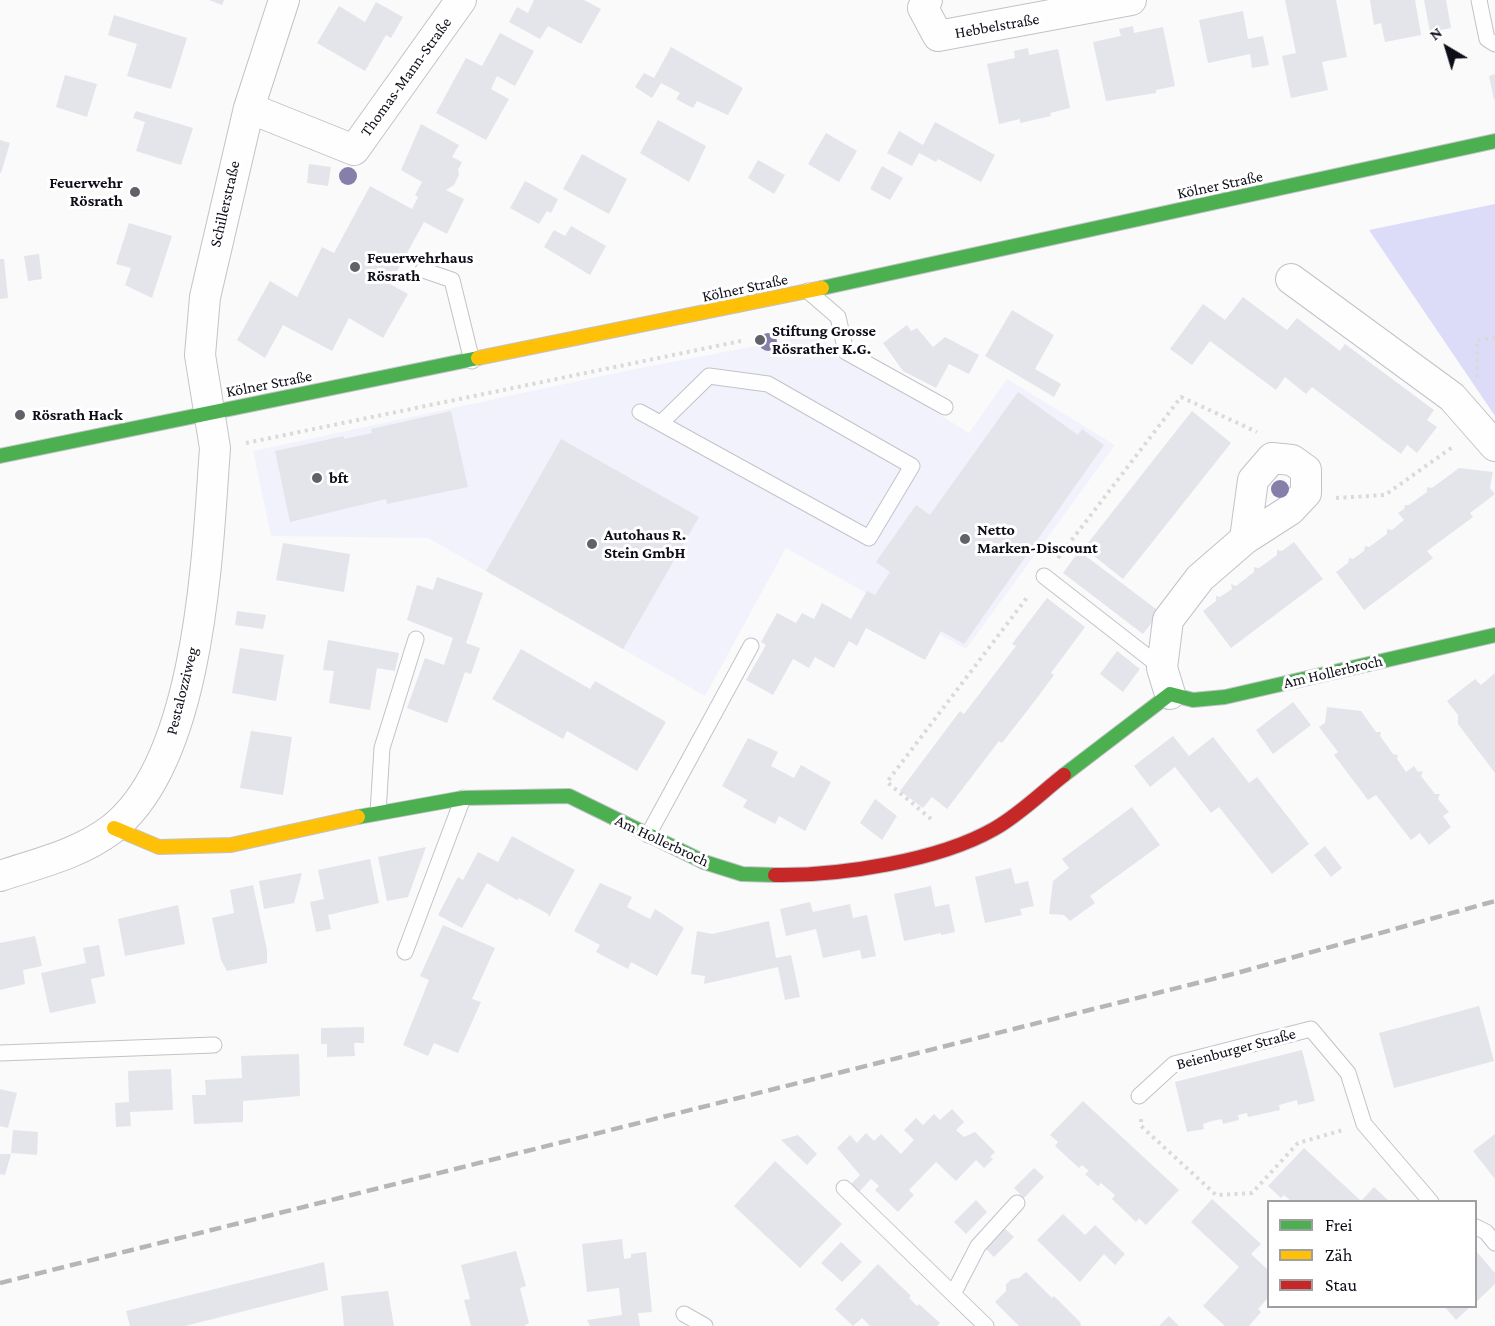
<!DOCTYPE html>
<html>
<head>
<meta charset="utf-8">
<style>
	body { margin:0 }
	#map { position:relative; width:1495px; height:1326px; overflow:hidden; background:#fafafa; font-family:"Crimson Pro",serif }
	canvas { display:block }
	.legend { position:absolute; left:1267px; top:1200px; width:210px; height:108px; box-sizing:border-box; background:#fff; border:2px solid #9f9fa3; margin:0; padding:8px 10px; list-style:none; font-size:18px; color:#0e0e19 }
	.legend li { display:flex; align-items:center; gap:12px; height:30px }
	.legend b { width:30px; border:2px solid #9f9fa3 }
	.north { position:absolute; left:1417px; top:18px; width:60px; height:60px; -webkit-text-stroke:4px #fff; paint-order:stroke; rotate:322deg; font-size:16px; font-weight:700; line-height:24px; text-align:center; color:#0e0e19 }
	.north::after { content:''; display:block; margin:auto; width:21px; height:27px; background:#0e0e19; clip-path:polygon(50% 0,100% 100%,50% 72%,0 100%) }
</style>
</head>
<body>
<div id="map">
<canvas width="1495" height="1326"></canvas>
<ul class="legend">
<li><b style="height:8px;background:#4caf50"></b>Frei</li>
<li><b style="height:8px;background:#ffc107"></b>Zäh</li>
<li><b style="height:8px;background:#c62828"></b>Stau</li>
</ul>
<div class="north">N</div>
</div>
<script>
const context = document.querySelector('canvas').getContext('2d');
context.lineJoin = 'round';
function fill(path, color) { context.fillStyle = color; context.fill(path, 'evenodd'); }
function stroke(path, color, width, dash) { context.strokeStyle = color; context.lineWidth = width; context.lineCap = dash ? 'butt' : 'round'; context.setLineDash(dash || []); context.stroke(path); }
function label(font, color, halo, rows, align = 'center') {
  context.font = font + ' "Crimson Pro",serif'; context.lineWidth = 6; context.setLineDash([]); context.textBaseline = 'middle'; context.strokeStyle = halo; context.fillStyle = color; for (const [text, x, y, turn = 0] of rows) {
    context.save(); context.translate(x, y); context.rotate((+turn || 0) * Math.PI / 180); context.textAlign = isNaN(turn) ? turn : align; if (halo) context.strokeText(text, 0, 0); context.fillText(text, 0, 0); context.restore();
  }
}
const built = new Path2D(`
	M813,335L969,433L1007,379L1115,445L966,649L786,548L705,696L428,538L271,536L253,451L625,371Z`);
const green = new Path2D(`
	M1495,204V416L1369,230Z`);
const building = new Path2D(`
	M209,0H224L222,5Z
	M534,0H584L601,9L581,44L548,26L540,39L509,22L517,7L528,13Z
	M1285,0H1336L1347,57L1322,62L1328,90L1291,98L1282,56L1296,53Z
	M1370,0H1415L1421,35L1385,42L1381,23L1374,25Z
	M1424,0H1446L1451,28L1430,32Z
	M376,2L403,17L391,38L386,35L365,71L317,43L339,6L365,22Z
	M1243,11L1248,39L1263,36L1269,65L1252,68L1250,54L1208,63L1199,20Z
	M114,15L187,38L171,89L127,76L137,44L108,35Z
	M1133,26L1134,33L1163,27L1175,86L1156,90V93L1106,101L1093,42L1121,36L1119,29Z
	M500,33L534,51L515,86L497,76L491,89L509,99L486,140L436,113L466,58L482,66Z
	M671,47L743,88L728,115L697,101L693,108L676,99L680,93L661,83L652,98L635,87L644,73L654,78Z
	M1028,48L1029,55L1058,49L1070,108L1050,113L1051,116L1020,123V119L999,124L987,64L1015,58L1014,51Z
	M1495,74V99L1494,100L1489,76Z
	M65,75L97,84L87,117L56,107Z
	M136,111L193,128L181,165L136,151L145,122L133,118Z
	M658,120L706,146L689,182L640,153Z
	M935,122L995,155L981,182L938,159L936,162L919,153L912,166L887,153L899,131L923,145Z
	M421,124L459,145L452,157L462,162L458,170L459,175L454,185L446,190L464,199L447,234L424,222L390,284L408,294L383,338L349,318L332,351L283,325L265,358L237,340L270,281L297,297L322,247L334,253L370,186L412,209L418,197L415,195L422,182L401,170Z
	M826,133L857,151L839,182L808,164Z
	M0,140L10,143L1,173H0Z
	M582,154L627,179L609,214L563,189Z
	M758,160L785,175L774,194L748,178Z
	M309,164L331,167L328,186L307,183Z
	M882,166L903,178L890,200L870,189Z
	M525,181L558,199L551,213L547,211L539,224L510,208Z
	M129,223L172,236L152,298L125,285L131,268L116,264Z
	M571,226L606,246L590,275L544,247L554,230L565,236Z
	M39,254L42,279L28,281L24,256Z
	M0,259H4L8,298L0,299Z
	M1243,297L1287,330L1297,318L1340,351L1345,344L1434,410L1427,420L1437,427L1417,453L1407,445L1401,454L1312,387L1306,394L1285,377L1276,390L1210,341L1192,365L1170,349L1203,304L1225,320Z
	M1012,310L1054,335L1035,369L1061,384L1054,397L985,356Z
	M907,325L911,331L917,328L933,347L945,337L979,355L969,374L949,364L936,388L903,371L883,343Z
	M1018,392L1078,435L1082,429L1104,445L964,644L941,631L925,660L866,628L857,646L849,641L834,668L815,657L809,668L793,659L773,695L746,680L766,645L761,642L777,613L796,623L802,613L814,619L822,603L851,619L867,591L875,595L890,572L876,562L916,505L930,515Z
	M451,411L468,487L387,504L386,499L290,522L275,451L344,436V439L372,433L371,429Z
	M1192,411L1231,443L1123,579L1084,548Z
	M561,439L699,517L623,649L486,571Z
	M1459,468L1493,472L1490,488L1495,494L1470,513L1473,517L1427,551L1433,558L1364,610L1336,572L1348,563L1349,558L1353,559L1364,551L1365,546L1369,547L1387,534V529L1392,530L1404,520L1398,513L1404,509L1405,505H1409L1427,492V487L1432,488Z
	M1294,542L1323,579L1231,648L1203,611L1216,601V596L1220,597L1232,589L1231,584L1236,586L1254,572V567L1259,568L1277,555V550L1282,551Z
	M283,543L350,554L344,592L276,580Z
	M1079,551L1160,612L1143,634L1063,573Z
	M437,577L483,593L466,643L480,648L471,674L465,672L447,723L407,708L425,658L444,665L453,638L407,620L417,585L433,590Z
	M1047,598L1085,627L1051,673L1054,675L1037,698L1002,743L999,741L947,809L932,797L923,808L900,791L960,711L964,714L1016,646L1012,644Z
	M237,611L266,615L263,629L235,625Z
	M328,640L399,653L395,671L377,668L370,710L329,703L334,671L323,670Z
	M240,648L284,655L276,701L232,693Z
	M521,649L590,689L595,681L666,722L637,771L567,731L563,739L492,699Z
	M1117,651L1140,669L1123,692L1100,674Z
	M1495,673V773L1458,724V715L1447,701L1475,679L1481,685Z
	M1293,702L1311,725L1273,754L1256,730Z
	M1327,707L1361,711L1376,732H1381L1380,736L1393,754L1398,755L1397,759L1406,772L1414,766L1418,772L1423,771L1421,776L1435,794H1440L1438,799L1449,812L1443,816L1451,827L1429,845L1420,833L1411,840L1376,795L1368,800L1334,755L1338,752L1319,727L1325,723Z
	M251,731L292,737L283,795L240,788Z
	M1173,736L1189,756L1213,737L1249,783L1257,777L1309,844L1272,874L1219,807L1211,813L1175,767L1150,787L1134,766Z
	M748,738L778,752L771,766L794,778L801,765L831,782L805,831L779,816L775,824L743,807L747,800L722,786Z
	M875,799L897,816L882,840L860,823Z
	M1132,807L1160,845L1090,896L1095,903L1070,921L1064,915L1049,914L1053,881L1069,868L1062,859Z
	M512,836L575,870L549,917L548,914L519,898L517,900L487,883L462,928L438,915L458,877L463,880L478,852L498,862Z
	M1325,846L1342,868L1331,877L1314,855Z
	M426,847L408,897L387,901L378,857Z
	M370,859L379,903L328,915L331,929L316,932L310,902L324,899L318,870Z
	M1011,868L1015,884L1028,881L1034,906L1020,909L1022,915L985,923L975,877Z
	M302,873L294,903L264,909L259,881Z
	M600,883L632,897L627,907L650,919L655,909L684,928L657,976L631,962L628,969L596,952L600,945L574,931Z
	M253,885L267,950V963L227,971L221,960L212,918L234,913L230,890Z
	M931,886L935,907L949,904L955,932L941,935V933L904,941L894,894Z
	M810,902L813,912L850,904L853,918L867,915L876,956L862,959L860,950L823,958L816,929L786,936L780,909Z
	M178,905L185,944L125,956L118,919Z
	M769,921L776,958L791,955L800,997L785,1000L778,967L704,984L705,976L691,974L697,931L712,934Z
	M443,925L495,948L472,999L481,1002L458,1053L434,1043L428,1056L403,1045L429,980L420,976Z
	M35,936L42,966L23,970L25,984L0,990V943Z
	M99,945L105,976L91,979L96,1003L50,1013L41,973L86,963L83,948Z
	M1479,1006L1494,1061L1394,1088L1379,1033Z
	M364,1027V1043H354L355,1056L327,1057V1044H321V1028Z
	M1302,1050L1315,1101L1298,1105L1297,1100L1279,1105L1280,1110L1248,1117L1247,1113L1238,1115L1239,1120L1223,1124L1222,1119L1212,1121L1203,1124L1204,1129L1187,1132L1175,1082Z
	M299,1054L300,1096L243,1101V1122L194,1124L192,1095H206L205,1080L242,1078L241,1056Z
	M171,1069L173,1110L130,1112L131,1126L116,1127L115,1103L129,1102L128,1071Z
	M0,1089L17,1093L8,1128L0,1126Z
	M1083,1101L1179,1190L1146,1225L1139,1218L1136,1222L1112,1199L1115,1195L1101,1183L1098,1186L1085,1174L1089,1171L1082,1165L1079,1168L1055,1146L1058,1142L1050,1135Z
	M952,1109L964,1122L956,1130L964,1137L975,1132L995,1152L990,1157L993,1159L984,1168L976,1160L956,1181L936,1162L909,1190L914,1195L898,1212L875,1190L879,1186L871,1179L858,1193L850,1185L860,1175L837,1148L850,1135L857,1143L866,1133L874,1141L881,1134L901,1154L914,1140L904,1130L916,1118L923,1125L934,1114L940,1120Z
	M13,1130L38,1132L37,1155L11,1153Z
	M1495,1134V1179L1473,1151Z
	M798,1135L817,1154L807,1165L781,1140Z
	M1304,1148L1361,1201L1374,1187L1390,1202H1292L1284,1195L1281,1198L1268,1186Z
	M0,1154H11L5,1175L0,1174Z
	M775,1161L842,1224L800,1268L734,1206Z
	M1034,1168L1044,1177L1024,1198L1014,1188Z
	M1212,1199L1261,1244L1251,1254L1268,1270V1301L1267,1299L1258,1309L1261,1312L1249,1326H1225L1203,1306L1239,1267L1191,1222Z
	M976,1200L987,1212L966,1234L954,1222Z
	M1063,1214L1085,1235L1095,1225L1125,1254L1115,1265L1104,1254L1080,1282L1037,1240Z
	M1004,1228L1014,1237L994,1257L984,1247Z
	M622,1239L624,1259L631,1258V1254L646,1252L652,1312L638,1313L640,1326H590L587,1320L622,1315L619,1288L587,1292L582,1244Z
	M841,1242L862,1262L842,1282L821,1263Z
	M516,1251L526,1286L520,1288L529,1323L524,1326H471L464,1300L470,1299L461,1265Z
	M1476,1251L1495,1273V1284L1476,1302Z
	M324,1262L328,1290L185,1326H130L126,1311Z
	M878,1264L911,1296L909,1298L917,1306L919,1304L940,1323L937,1326H870L862,1318L853,1326L835,1309Z
	M1026,1272L1052,1298L1054,1296L1080,1322L1081,1326H1019L995,1302L1006,1291V1284L1012,1279L1019,1278Z
	M388,1291L394,1326H344L341,1296Z
	M1444,1306H1471L1456,1320Z
	M1169,1316L1179,1326H1159Z`);
const path = new Path2D(`
	M1477,377V340L1495,338
	M246,443L741,341
	M1336,498L1385,495L1454,446
	M1058,558L1181,397L1257,432
	M931,819L887,782L1029,595
	M1141,1119V1126L1216,1195L1252,1193L1298,1143L1343,1130`);
const lane = new Path2D(`
	M1479,0L1487,39L1495,44
	M423,270L452,280L472,361
	M808,291L838,317L846,352L945,407
	M640,412L869,538L912,466L768,384L709,376L661,423
	M1044,576L1162,668
	M378,813L382,748L416,639
	M648,835L751,646
	M405,952L463,798
	M0,1053L214,1045
	M1139,1096L1174,1064L1311,1029L1348,1073L1364,1124L1431,1202
	M844,1188L953,1294
	M1476,1227L1486,1232L1495,1243
	M684,1314L705,1326
	M986,1326L953,1294L978,1246L1017,1203`);
const street = new Path2D(`
	M927,0L923,8L938,36L1131,0
	M249,108L354,150L461,0
	M1291,279L1452,397L1495,446
	M1170,694L1162,668L1168,620L1200,578L1245,539L1290,510L1306,493V470L1292,460L1272,458L1253,480L1245,539
	M0,876C39,863 79,854 112,829C198,762 207,564 214,462L215,448L200,355L205,297L249,108L284,0`);
const fast = new Path2D(`
	M822,288L1495,141
	M0,456L478,358
	M1064,775L1170,694L1193,700L1225,697L1495,635
	M358,817L463,798L569,796L704,862L742,874L775,875`);
const slow = new Path2D(`
	M478,358L822,288
	M114,828L159,847L231,845L358,817`);
const jam = new Path2D(`
	M775,875C839,876 938,861 994,829C1019,815 1041,793 1064,775`);
const rail = new Path2D(`
	M0,1283L1237,973L1495,901`);
const trees = [
	[348,176],
	[768,342],
	[1280,489]
];
const markers = [
	[135,192,6,"#616168"],
	[355,267,6,"#616168"],
	[760,340,6,"#616168"],
	[20,415,6,"#616168"],
	[317,478,6,"#616168"],
	[965,539,6,"#616168"],
	[592,544,6,"#616168"]
];
const streetNames = [
	["Hebbelstraße",997,26,-10],
	["Thomas-Mann-Straße",406,77,-54],
	["Kölner Straße",1220,185,-12],
	["Schillerstraße",225,204,-77],
	["Kölner Straße",745,288,-12],
	["Kölner Straße",269,384,-11],
	["Am Hollerbroch",1333,672,-13],
	["Pestalozziweg",182,691,-76],
	["Am Hollerbroch",662,841,25],
	["Beienburger Straße",1236,1049,-15]
];
const poiNames = [
	["Feuerwehr",123,183,"right"],
	["Rösrath",123,201,"right"],
	["Feuerwehrhaus",367,258],
	["Rösrath",367,276],
	["Stiftung Grosse",772,331],
	["Rösrather K.G.",772,349],
	["Rösrath Hack",32,415],
	["bft",329,478],
	["Netto",977,530],
	["Marken-Discount",977,548],
	["Autohaus R.",604,535],
	["Stein GmbH",604,553]
];
fill(built, '#f2f2fc');
fill(green, '#dcdcf9');
fill(building, '#e4e4eb');
stroke(lane, '#c2c3ca', 17);
stroke(street, '#c2c3ca', 32);
stroke(fast, '#c2c3ca', 16);
stroke(slow, '#c2c3ca', 16);
stroke(jam, '#c2c3ca', 16);
stroke(path, '#dadada', 4, [3, 4.5]);
stroke(lane, '#fefefe', 15);
stroke(street, '#fefefe', 30);
stroke(fast, '#4caf50', 14);
stroke(slow, '#ffc107', 14);
stroke(jam, '#c62828', 14);
stroke(rail, '#b6b6b8', 4.5, [12, 6]);
context.fillStyle = '#867fa9';
for (const [x, y] of trees) { context.beginPath(); context.arc(x, y, 9, 0, 2 * Math.PI); context.fill(); }
for (const [x, y, r, color] of markers) { const dot = new Path2D(); dot.arc(x, y, r, 0, 2 * Math.PI); context.fillStyle = color; context.fill(dot); stroke(dot, '#fff', 2); }
label('16px', '#0e0e19', '#fff', streetNames);
label('bold 16px', '#0e0e19', '#fff', poiNames, 'left');
</script>
</body>
</html>
